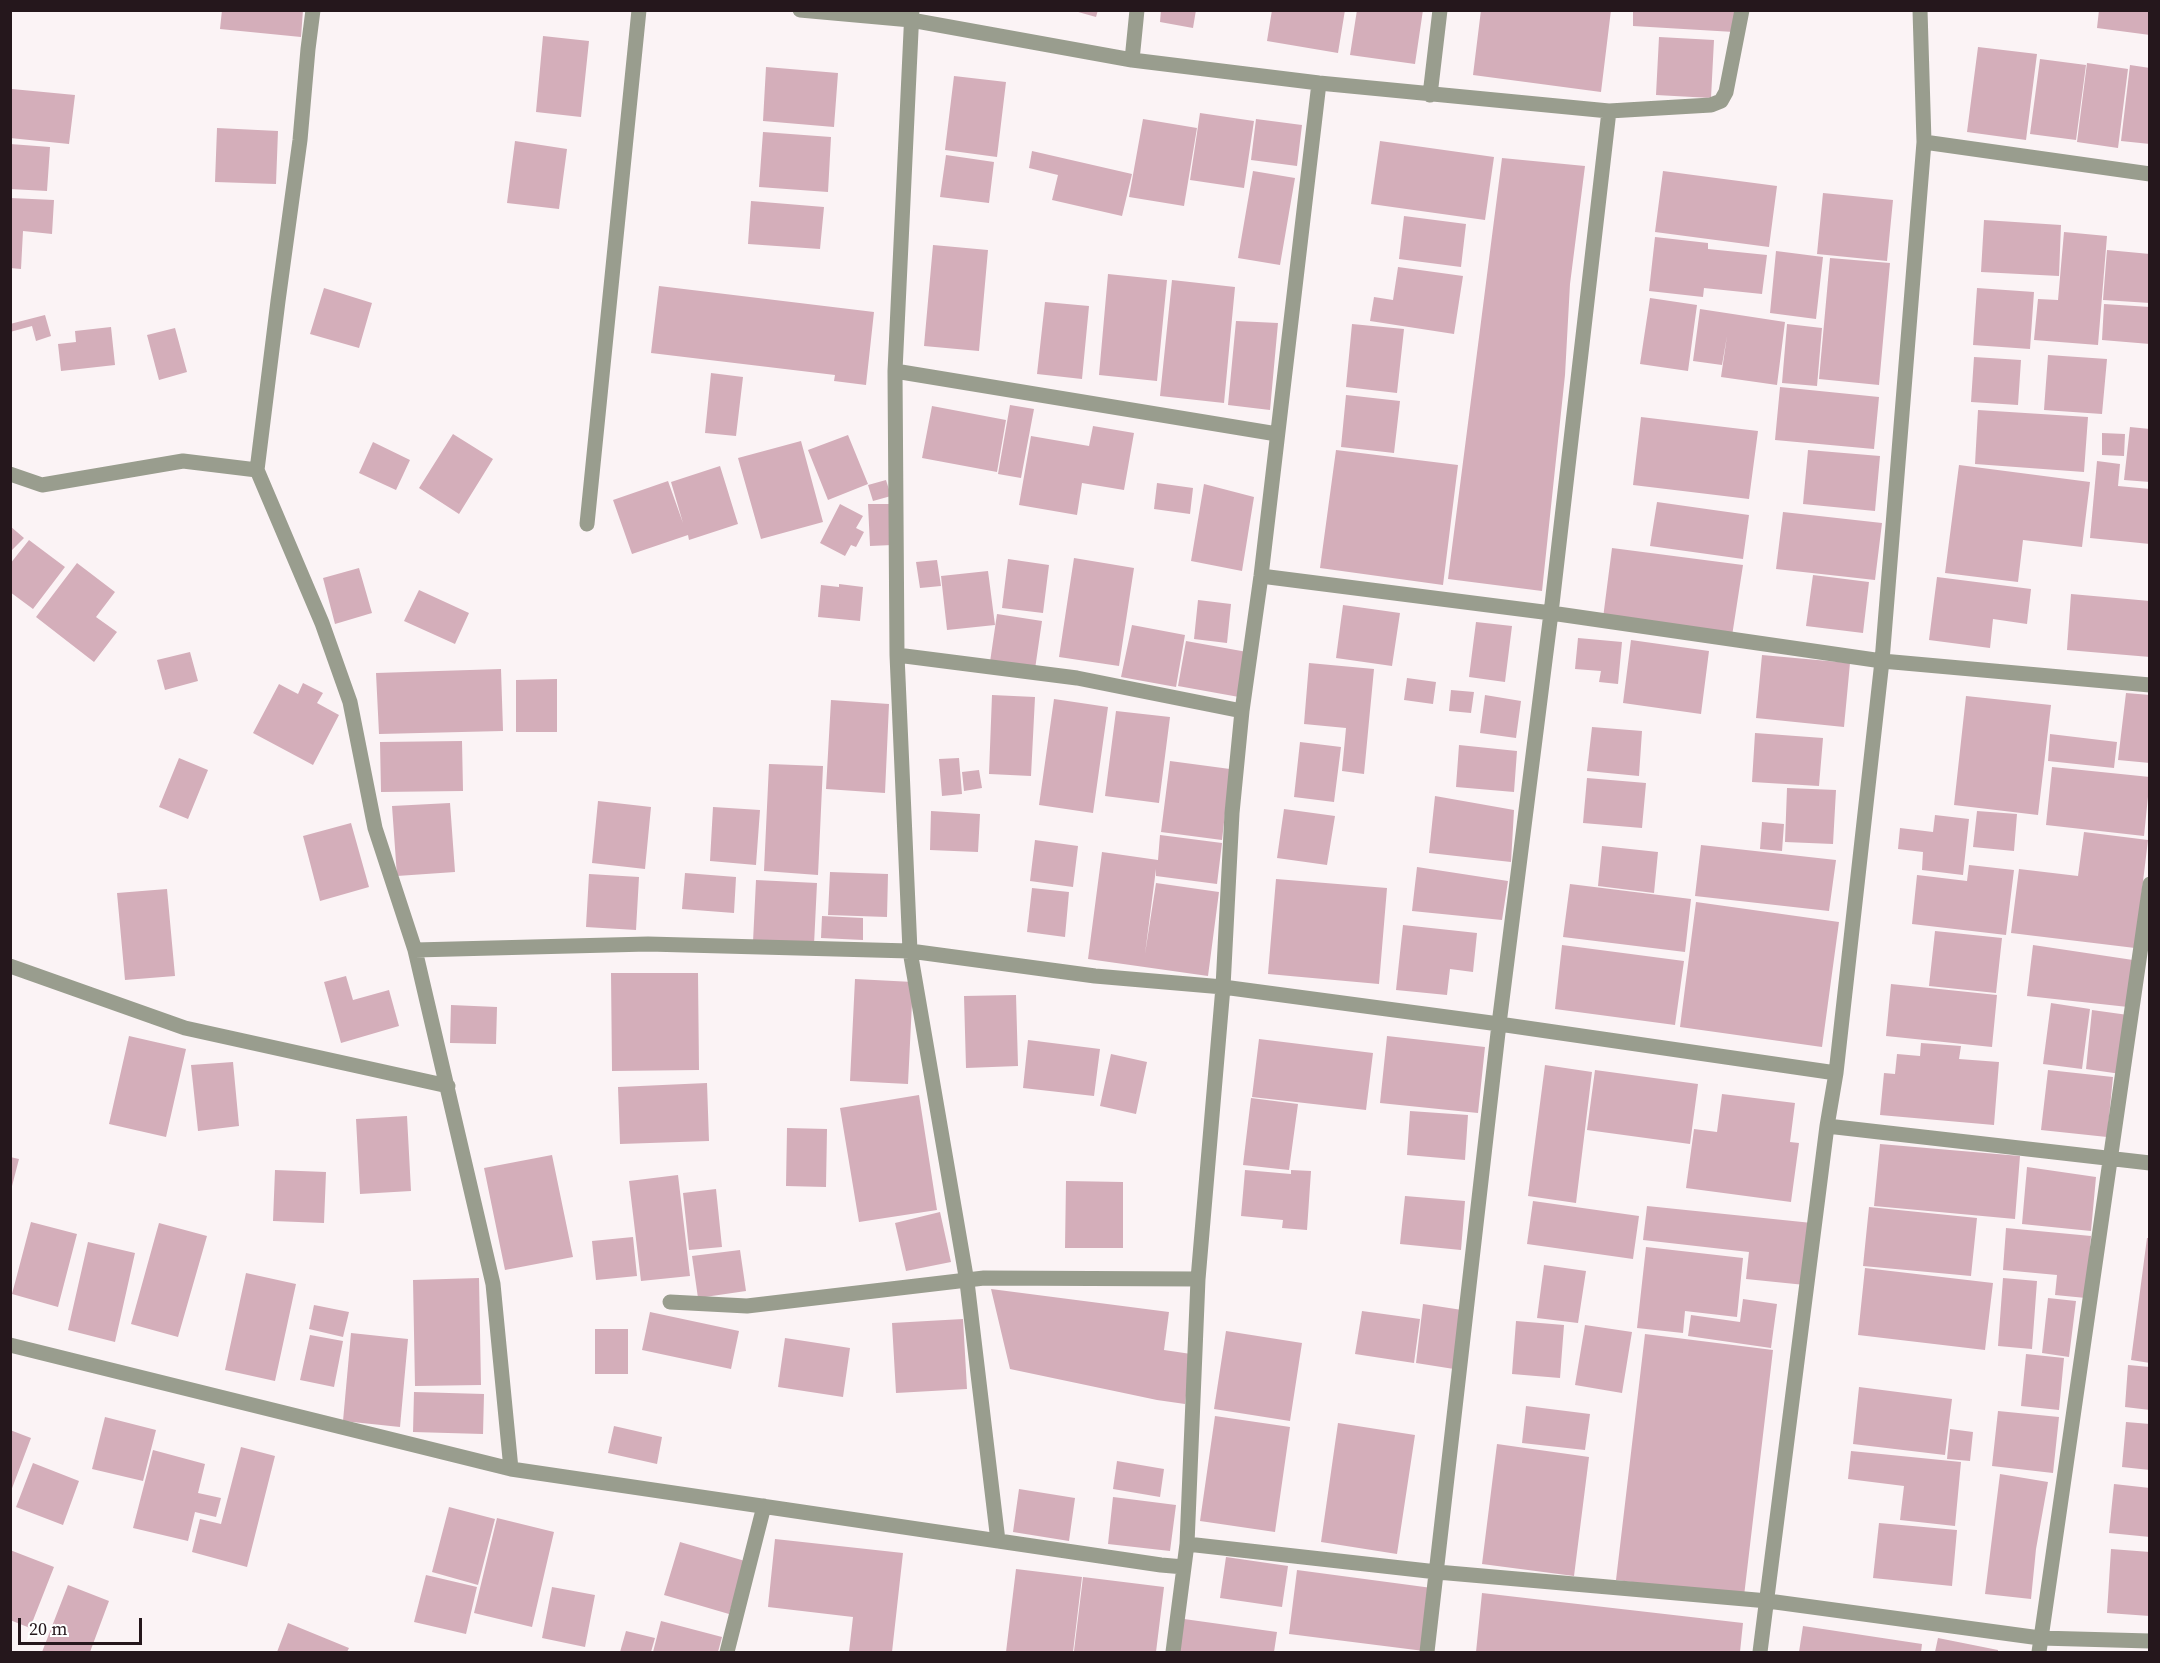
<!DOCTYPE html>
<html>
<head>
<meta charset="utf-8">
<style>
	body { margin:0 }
	#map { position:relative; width:2160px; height:1663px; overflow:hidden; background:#fbf3f5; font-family:"Source Serif 4",serif }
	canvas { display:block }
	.frame { position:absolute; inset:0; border:12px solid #25171c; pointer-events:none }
	.scale { position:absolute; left:18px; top:1618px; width:124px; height:27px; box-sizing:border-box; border:3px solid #25171c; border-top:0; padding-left:8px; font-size:18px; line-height:21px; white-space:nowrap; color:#25171c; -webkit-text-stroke:4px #fff; paint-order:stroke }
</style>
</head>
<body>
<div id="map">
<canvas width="2160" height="1663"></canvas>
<div class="frame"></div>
<div class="scale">20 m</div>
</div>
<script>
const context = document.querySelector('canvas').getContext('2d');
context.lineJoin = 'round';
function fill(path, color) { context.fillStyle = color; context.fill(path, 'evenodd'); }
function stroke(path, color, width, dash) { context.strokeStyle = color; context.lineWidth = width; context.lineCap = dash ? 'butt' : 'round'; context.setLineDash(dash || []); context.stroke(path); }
const building = new Path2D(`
	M222,10H303L301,37L220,29Z
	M1071,10H1098L1096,17Z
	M1161,10H1196L1193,28L1160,22Z
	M1272,10H1345L1338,53L1267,41Z
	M1357,10H1423L1415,64L1350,55Z
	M1481,10H1611L1601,92L1473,75Z
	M1633,10H1736L1734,32L1633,26Z
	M2099,10H2150V35L2097,28Z
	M543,36L589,41L581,117L536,112Z
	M1659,37L1714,40L1711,98L1656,95Z
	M1978,47L2037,54L2026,140L1967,132Z
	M2040,59L2086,65L2076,140L2030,134Z
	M2087,63L2128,69L2118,148L2077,142Z
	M2130,65L2150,68V144L2121,141Z
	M766,67L838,73L834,127L763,121Z
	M954,76L1006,82L997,157L945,150Z
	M12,89L75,95L69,144L10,138Z
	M1200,113L1254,121L1244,188L1190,180Z
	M1143,119L1197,128L1184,206L1129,197Z
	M1256,119L1302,125L1297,166L1251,160Z
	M217,128L278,131L276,184L215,182Z
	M763,132L831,137L828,192L759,187Z
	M515,141L567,149L559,209L507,203Z
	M1380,141L1494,157L1485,220L1371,204Z
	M10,144L50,147L47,191L10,189Z
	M1032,151L1132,174L1122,216L1052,200L1058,175L1029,168Z
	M946,155L994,162L989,203L940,197Z
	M1502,158L1585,166L1570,284L1565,375L1542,591L1448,579Z
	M1253,171L1295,178L1280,265L1238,258Z
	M1663,171L1777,186L1769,247L1655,232Z
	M1823,193L1893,200L1887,261L1817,254Z
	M10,198L54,200L52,234L23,231L21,269L10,268Z
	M751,201L824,207L820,249L748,244Z
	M1404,216L1466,224L1461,267L1399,259Z
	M1984,220L2061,225L2059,276L1981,272Z
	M2064,232L2107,236L2098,345L2034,340L2038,299L2058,300Z
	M1655,237L1708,243V249L1767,255L1762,294L1704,288L1703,297L1649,291Z
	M933,245L988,250L979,351L924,346Z
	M2107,250L2150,254V303L2103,300Z
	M1776,251L1823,257L1816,319L1770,313Z
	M1830,258L1890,263L1879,385L1819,379Z
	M1398,267L1463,276L1454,334L1370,321L1374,297L1393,300Z
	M1108,274L1167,280L1157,381L1099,375Z
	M1172,280L1235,287L1224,403L1160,396Z
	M659,286L874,312L866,385L834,381L835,375L651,353Z
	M324,288L372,303L359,348L310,334Z
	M1977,288L2034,292L2030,349L1973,345Z
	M1650,298L1697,305L1688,371L1640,364Z
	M1045,302L1089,306L1082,379L1037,374Z
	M2104,304L2150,307V344L2102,340Z
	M1700,309L1785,322L1777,385L1721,377L1727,336L1722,365L1693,361Z
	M45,315L51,336L36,341L32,326L10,332V324Z
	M1236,321L1278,323L1270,410L1228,405Z
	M1352,324L1404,329L1397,393L1346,387Z
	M1787,324L1822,328L1817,386L1782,383Z
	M111,327L115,365L61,371L58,344L76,342L75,331Z
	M175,328L187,372L159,380L147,335Z
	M2048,355L2107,359L2102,414L2044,410Z
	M1974,357L2021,360L2018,405L1971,402Z
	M711,373L743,377L736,436L705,433Z
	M1780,387L1879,397L1874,449L1775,440Z
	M1346,395L1400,401L1394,453L1341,447Z
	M1010,405L1034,409L1021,478L998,474Z
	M932,406L1006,420L997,472L922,458Z
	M1978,410L2088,417L2084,472L1975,464Z
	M1641,417L1758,431L1749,499L1633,485Z
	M1093,426L1134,433L1124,490L1082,483L1077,515L1019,505L1031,436L1089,446Z
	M2130,427L2150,429V482L2124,480Z
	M2102,433L2125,434L2124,456L2102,455Z
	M453,434L493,459L459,514L419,488Z
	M848,435L868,484L828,500L808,450Z
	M801,441L823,522L761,539L738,458Z
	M373,442L410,460L396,490L359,473Z
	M1336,450L1458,465L1443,585L1320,568Z
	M1808,450L1880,456L1875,511L1803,504Z
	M2097,461L2120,464L2118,486L2150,489V544L2090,538Z
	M1959,465L2090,482L2082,547L2023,540L2018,582L1945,573Z
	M720,466L738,524L689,540L688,535L632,554L613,500L668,481L683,523L671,482Z
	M886,480L891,496L873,501L868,485Z
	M1157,483L1193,488L1190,514L1154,509Z
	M1204,484L1254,497L1242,571L1191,561Z
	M1657,502L1749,515L1743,559L1650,546Z
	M840,504L863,516L856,528L864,532L856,547L851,545L845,556L820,543Z
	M868,504H890L892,545L870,546Z
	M1783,512L1882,523L1875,580L1776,569Z
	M10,526L24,538L10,552Z
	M29,540L65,567L33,609L10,592V564Z
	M1612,548L1743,565L1732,636L1603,618Z
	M1074,558L1134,568L1119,666L1059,657Z
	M1008,559L1049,565L1043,613L1002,608Z
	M937,560L941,586L920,588L916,562Z
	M77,563L115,592L96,617L117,632L94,662L36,617Z
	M359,568L372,613L335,624L323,578Z
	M988,571L995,625L947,630L941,576Z
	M1813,575L1869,582L1863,633L1806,626Z
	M1937,577L2031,589L2027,624L1993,619L1990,648L1929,640Z
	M839,584L863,587L860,621L818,617L821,585L839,587Z
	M419,590L469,613L455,644L404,621Z
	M2071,594L2150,601V657L2067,650Z
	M1198,600L1231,604L1227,643L1194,639Z
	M1343,605L1400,613L1392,666L1336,658Z
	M997,614L1042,621L1035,669L990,662Z
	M1476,622L1512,626L1505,682L1469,677Z
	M1132,625L1185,635L1176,687L1121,677Z
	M1578,638L1622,642L1618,684L1599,682L1601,671L1575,669Z
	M1631,640L1709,651L1701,714L1623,703Z
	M1186,641L1247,652L1239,697L1178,686Z
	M190,652L198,681L165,690L157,660Z
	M1762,655L1850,663L1844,727L1756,718Z
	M1309,663L1374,669L1364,774L1342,771L1346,728L1304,724Z
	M501,669L503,731L379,734L376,673Z
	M1407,678L1436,682L1433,704L1404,700Z
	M557,679V732H516V680Z
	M303,683L323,693L317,703L339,715L313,765L253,733L279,684L298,694Z
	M1451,690L1474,692L1471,713L1449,711Z
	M2126,693L2150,695V763L2118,760Z
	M992,695L1035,697L1031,776L989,774Z
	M1485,695L1521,701L1516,738L1480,733Z
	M1966,696L2051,705L2038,815L1954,805Z
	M1054,699L1108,707L1093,813L1039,805Z
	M831,700L889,704L885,793L826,789Z
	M1116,711L1170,717L1159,803L1105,796Z
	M1592,727L1642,731L1639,776L1587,771Z
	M1755,733L1823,738L1819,786L1752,782Z
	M2050,734L2117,742L2114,768L2048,761Z
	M462,741L463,791L381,792L380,742Z
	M1300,742L1341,747L1334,802L1294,797Z
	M1459,745L1517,751L1514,792L1456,787Z
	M179,758L208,770L188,819L159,807Z
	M959,758L962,794L942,796L939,759Z
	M1170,761L1230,769L1222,840L1161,832Z
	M769,764L823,766L818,875L764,871Z
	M2052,767L2150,777L2144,836L2046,825Z
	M979,770L982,788L964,791L962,772Z
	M1587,778L1646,783L1642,828L1583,823Z
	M1787,788L1836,790L1833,844L1785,842Z
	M1435,796L1514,810L1511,862L1429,853Z
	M598,801L651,807L645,869L592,863Z
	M450,803L455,872L397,876L392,806Z
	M713,807L760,810L756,865L710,861Z
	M1284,809L1335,816L1327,865L1277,858Z
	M931,811L980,814L978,852L930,850Z
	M1977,811L2017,814L2014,851L1973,847Z
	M1935,815L1969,819L1963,875L1922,870L1923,852L1898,849L1900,828L1933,832Z
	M1762,822L1784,824L1782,851L1760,849Z
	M351,823L369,887L320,901L303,836Z
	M2084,832L2148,840L2135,948L2011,933L2019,869L2078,876Z
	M1160,835L1222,843L1217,884L1156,876V869L1145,954L1156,883L1219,892L1208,976L1088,959L1102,852L1158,860Z
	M1035,840L1078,846L1073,887L1030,881Z
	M1701,845L1836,860L1829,911L1695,896Z
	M1602,846L1658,852L1654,893L1598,886Z
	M1969,865L2014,870L2006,935L1912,924L1917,875L1967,881Z
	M1417,867L1508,881L1502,920L1412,911Z
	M830,872L888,874L887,917L828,915Z
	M685,873L736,877L734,913L682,909Z
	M589,874L639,877L636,930L586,927Z
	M1276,879L1387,888L1379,984L1268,974Z
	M756,880L817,883L814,945L753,942Z
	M1570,884L1691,899L1685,952L1563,937Z
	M1032,888L1069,892L1065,937L1027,932Z
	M167,889L175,976L125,980L117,893Z
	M1696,902L1839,922L1822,1047L1680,1027Z
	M822,916L863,918V940L821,938Z
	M1403,925L1477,933L1473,972L1450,969L1447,995L1396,990Z
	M1935,931L2002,938L1996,993L1929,986Z
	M1562,945L1684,961L1675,1025L1555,1009Z
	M2033,945L2133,960L2128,1007L2027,996Z
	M611,973H698L699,1070L612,1071Z
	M346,976L353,1000L389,990L399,1026L341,1043L324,982Z
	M855,979L913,982L908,1084L850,1081Z
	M1891,984L1997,995L1992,1047L1886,1036Z
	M1016,995L1018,1066L966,1068L964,996Z
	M2051,1003L2090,1009L2082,1069L2043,1064Z
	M451,1005L497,1007L496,1044L450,1043Z
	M2092,1010L2128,1015L2121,1074L2086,1069Z
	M129,1036L186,1049L166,1137L109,1124Z
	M1387,1036L1485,1047L1478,1113L1380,1103Z
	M1259,1039L1373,1053L1366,1110L1252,1097Z
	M1028,1040L1100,1049L1094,1096L1023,1088Z
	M1921,1043L1961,1046L1959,1059L1999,1062L1994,1125L1880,1115L1884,1073L1895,1074L1897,1054L1920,1056Z
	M1111,1054L1147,1062L1136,1114L1100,1106Z
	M233,1062L239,1126L198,1131L191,1065Z
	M1545,1065L1592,1072L1576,1203L1528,1196Z
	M1595,1070L1698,1084L1690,1144L1587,1130Z
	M2048,1070L2113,1077L2107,1137L2041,1130Z
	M707,1083L709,1141L620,1144L618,1087Z
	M1722,1094L1795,1103L1790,1142L1799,1143L1791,1202L1686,1188L1694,1129L1717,1132Z
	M919,1095L937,1210L859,1222L840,1108Z
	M1251,1098L1298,1104L1289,1170L1243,1165Z
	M1410,1111L1468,1115L1465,1160L1407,1155Z
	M407,1116L411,1191L360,1194L356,1119Z
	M787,1128L827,1129L826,1187L786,1186Z
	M1880,1144L2020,1156L2015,1219L1874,1206Z
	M552,1155L573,1257L505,1270L484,1168Z
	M10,1157L19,1159L11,1190H10Z
	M2027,1167L2096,1177L2091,1231L2022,1224Z
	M275,1170L326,1172L324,1223L273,1221Z
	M1245,1170L1291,1174V1170L1311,1171L1307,1230L1282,1228L1283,1220L1241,1216Z
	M678,1175L690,1276L641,1281L629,1181Z
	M1066,1181L1123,1182V1248H1065Z
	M716,1189L722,1247L689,1250L683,1193Z
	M1405,1196L1465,1201L1461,1250L1400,1244Z
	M1533,1201L1639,1216L1633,1259L1527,1244Z
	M1647,1206L1812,1223L1805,1285L1746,1279L1749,1252L1643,1240Z
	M1869,1207L1977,1218L1971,1276L1863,1266Z
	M940,1212L951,1262L906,1271L895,1223Z
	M31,1222L77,1234L58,1307L12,1294Z
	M159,1223L207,1236L178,1337L131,1324Z
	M2006,1228L2091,1236L2086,1298L2055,1295L2057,1275L2003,1270Z
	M633,1237L637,1276L596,1280L592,1241Z
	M2147,1238H2150V1363L2131,1360Z
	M88,1242L135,1253L115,1342L68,1330Z
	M1646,1247L1743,1258L1737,1317L1685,1311L1683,1333L1637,1328Z
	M740,1250L746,1291L698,1298L692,1256Z
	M1544,1265L1586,1271L1578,1323L1537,1318Z
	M1865,1268L1993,1283L1985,1350L1858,1335Z
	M246,1273L296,1284L275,1381L225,1370Z
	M479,1278L481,1385L415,1386L413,1280Z
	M2003,1278L2037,1281L2032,1349L1998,1346Z
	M991,1289L1169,1312L1164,1350L1191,1354L1185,1404L1157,1400L1010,1369Z
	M2048,1298L2076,1301L2069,1357L2042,1353Z
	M1743,1299L1777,1304L1771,1348L1688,1336L1691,1315L1740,1322Z
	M1423,1304L1462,1310L1454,1369L1416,1363Z
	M314,1305L349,1312L343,1337L309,1329Z
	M1362,1311L1420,1319L1414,1363L1355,1354Z
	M650,1312L739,1331L731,1369L642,1350Z
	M963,1319L967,1389L896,1393L892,1323Z
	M1516,1321L1564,1325L1560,1378L1512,1374Z
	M1585,1325L1632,1332L1622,1393L1575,1385Z
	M595,1329H628V1374H595Z
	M1226,1331L1302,1343L1290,1421L1214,1409Z
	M351,1333L408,1339L400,1427L343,1421Z
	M1645,1334L1773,1350L1744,1596L1616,1580Z
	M310,1335L343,1341L334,1387L300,1380Z
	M785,1338L850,1348L843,1397L778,1387Z
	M2026,1354L2064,1358L2059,1410L2021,1406Z
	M2128,1365L2150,1367V1410L2125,1407Z
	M1859,1387L1952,1399L1945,1455L1853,1444Z
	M414,1392L484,1394L483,1434L413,1432Z
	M1526,1406L1590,1414L1585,1450L1522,1443Z
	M1998,1411L2059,1417L2053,1473L1992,1466Z
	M1215,1416L1290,1427L1275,1532L1200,1521Z
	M105,1417L156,1430L143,1481L92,1469Z
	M2126,1422L2150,1424V1470L2122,1467Z
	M1338,1423L1415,1435L1397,1554L1321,1542Z
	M614,1426L662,1437L657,1464L608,1453Z
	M1950,1429L1973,1432L1970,1461L1947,1459Z
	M10,1430L31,1438L11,1491H10Z
	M1497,1444L1589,1457L1574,1576L1482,1564Z
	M241,1447L275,1456L247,1567L192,1552L200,1519L221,1524Z
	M153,1450L205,1464L198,1493L221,1498L216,1517L195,1512L188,1541L133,1528Z
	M1851,1451L1961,1462L1955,1526L1900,1520L1904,1486L1848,1479Z
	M1117,1461L1164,1469L1160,1497L1113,1489Z
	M33,1463L79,1481L63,1525L16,1507Z
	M2000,1474L2048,1482L2036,1549L2031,1599L1985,1594Z
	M2114,1484L2150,1488V1537L2109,1533Z
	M1019,1489L1075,1498L1069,1541L1013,1532Z
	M1113,1497L1176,1505L1170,1551L1108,1544Z
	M449,1507L495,1519L478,1585L432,1572Z
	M497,1518L554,1532L532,1627L474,1613Z
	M1879,1523L1957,1530L1952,1586L1873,1578Z
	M775,1539L903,1553L892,1652H849L853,1617L768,1607Z
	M680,1542L745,1561L729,1614L664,1595Z
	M2111,1549L2150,1552V1616L2107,1613Z
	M10,1550L54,1567L30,1628L10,1620Z
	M1226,1557L1288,1566L1282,1607L1220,1598Z
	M1016,1569L1082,1577L1073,1652H1006Z
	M1297,1570L1432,1588L1424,1651L1289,1634Z
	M426,1575L477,1587L466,1634L414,1622Z
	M1083,1577L1164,1587L1156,1652L1074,1651Z
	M68,1585L109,1601L90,1652H42Z
	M552,1587L595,1595L585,1647L542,1638Z
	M1482,1593L1743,1623L1740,1652H1476Z
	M1184,1619L1277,1632L1274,1652H1179Z
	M661,1621L722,1637L718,1652H653Z
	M288,1623L349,1648L347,1652H277Z
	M1803,1626L1922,1644L1921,1652H1799Z
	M626,1631L655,1638L651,1652H620Z
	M1938,1638L1998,1650V1652H1935Z`);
const minor = new Path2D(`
	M313,10L308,49L300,140L278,301L257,470L322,623L350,702L375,828L415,950L493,1284L511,1469
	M800,10L911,20L1132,60L1319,83L1609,111L1711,105L1721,101L1726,92L1742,10
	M912,10L895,371L897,655L910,951L967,1282L998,1541
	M1132,60L1137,10
	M1430,95L1440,10
	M1924,142L2150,174
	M895,371L1277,434
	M10,474L42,485L183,461L257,470
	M587,524L639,10
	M1261,576L1551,613L1882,661L2150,685
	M897,655L1077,678L1242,711
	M415,950L648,944L910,951L1095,976L1223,987L1499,1024L1836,1073
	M10,966L185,1028L448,1086
	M1827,1126L2150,1163
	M670,1302L747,1306L984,1278L1198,1279
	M10,1345L511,1469L1161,1565L1184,1567
	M1187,1544L1437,1572L1768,1601L2040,1638L2150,1641
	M727,1652L764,1506
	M1173,1652L1187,1544L1198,1279L1223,987L1232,813L1242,711L1261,576L1319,83
	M1427,1652L1499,1024L1551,613L1609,111
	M1760,1652L1827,1126L1836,1073L1882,661L1924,142L1920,10
	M2039,1652L2150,884`);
fill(building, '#d4aeba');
stroke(minor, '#999d8e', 15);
</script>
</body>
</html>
